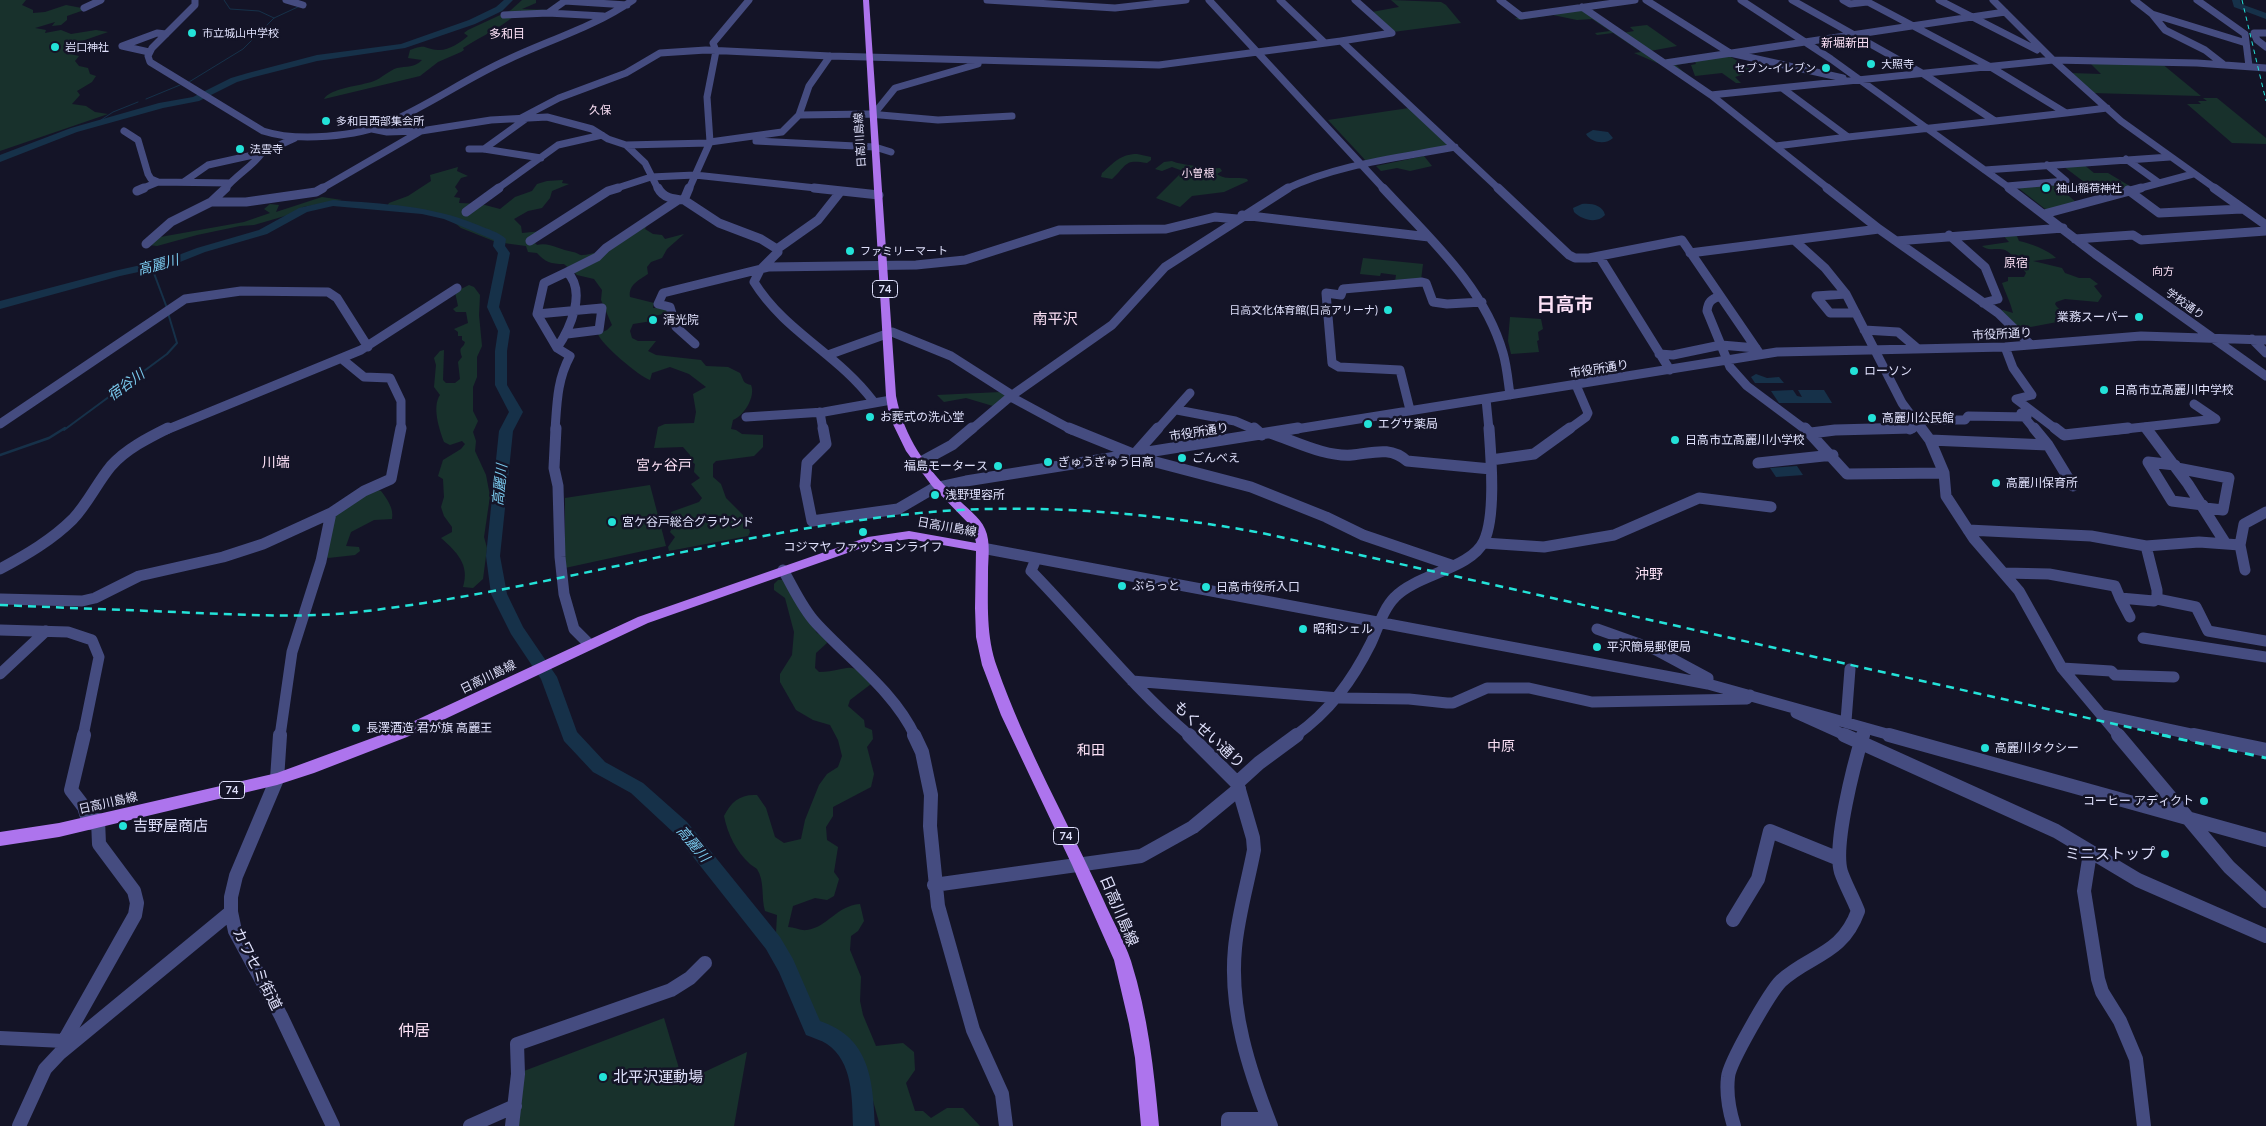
<!DOCTYPE html>
<html>
<head>
<meta charset="utf-8">
<style>
	body { margin:0 }
	canvas { display:block; background:#141427 }
</style>
</head>
<body>
<canvas width="2266" height="1126"></canvas>
<script>
const context = document.querySelector('canvas').getContext('2d');
context.lineJoin = 'round';
function fill(path, color) { context.fillStyle = color; context.fill(path, 'evenodd'); }
function stroke(path, color, width, dash) { context.strokeStyle = color; context.lineWidth = width; context.lineCap = dash ? 'butt' : 'round'; context.setLineDash(dash || []); context.stroke(path); }
function label(font, color, halo, rows, align = 'center') {
  context.font = font + ' Lato,"Noto Sans JP",sans-serif'; context.lineWidth = 5; context.setLineDash([]); context.textBaseline = 'middle'; context.strokeStyle = halo; context.fillStyle = color; for (const [text, x, y, turn = 0] of rows) {
    context.save(); context.translate(x, y); context.rotate((+turn || 0) * Math.PI / 180); context.textAlign = isNaN(turn) ? turn : align; if (halo) context.strokeText(text, 0, 0); context.fillText(text, 0, 0); context.restore();
  }
}
const green = new Path2D(`
	M0,0H26L22,5L33,10V13L45,12L66,5L87,9L67,16V20L61,25L52,26L55,22L35,28L46,30L45,33L61,30L71,34L96,30L108,32L82,41L86,43L70,47L75,48L70,54L79,56L75,61L79,66L88,68L90,74L96,76L92,82L77,91L80,95L72,104L86,106L95,112L108,114L0,151Z
	M522,0H536V3L522,9L551,10L519,13L521,10C506,25 482,36 463,48L464,50L461,52L438,62L420,76L324,99C330,88 361,86 374,81C382,78 388,71 397,68C406,66 415,68 422,60L408,58L410,50C427,43 424,49 438,50C448,51 460,43 468,36L464,33L468,30L511,10Z
	M1391,0L1441,2L1446,5L1461,23L1393,32L1372,12L1399,7Z
	M1581,9L1702,91L1662,65L1634,53L1641,52L1613,33L1597,35L1595,33L1610,31L1592,19L1577,20L1553,15L1519,20L1515,18Z
	M1647,25L1677,46L1650,51L1623,33L1634,31L1630,27Z
	M1713,57H1731L1753,71L1735,77L1741,83H1736L1722,73L1695,76L1691,65L1696,64L1695,62L1676,65L1687,75H1685L1668,64Z
	M2089,62L2161,63L2201,96L2092,93L2070,73L2101,74Z
	M2203,98H2217L2266,138V144L2232,143L2187,104H2201L2198,101H2207Z
	M1409,108L1447,143L1446,147L1368,163L1328,120Z
	M1137,154L1151,157V160L1147,163C1124,159 1128,164 1112,179L1101,177L1102,173C1114,163 1120,154 1137,154Z
	M1424,156L1432,166L1410,171L1397,168L1381,171L1376,166Z
	M1172,161C1176,164 1212,169 1220,168L1222,171L1217,174C1226,181 1236,176 1247,179L1248,181L1224,192L1192,196L1180,207L1156,198L1183,171L1172,167L1162,171L1155,169L1164,162Z
	M2083,164L2094,173H2108L2133,188L2104,197L2063,166Z
	M458,167L457,171L468,176L461,178L455,187L458,191L454,197L460,198L459,203L481,204L500,209L515,197L532,191L537,184L547,181L563,180L562,183L569,184L552,191L550,198L542,208L528,211L514,219L521,226L522,233L543,231L546,234L535,243L537,245C550,242 559,250 573,252C576,252 580,256 583,255C600,255 631,233 647,225L645,229L653,234L662,235L665,239L684,234L667,249L662,258L651,262L647,267L648,274C639,280 628,285 630,297L654,303L653,308L664,307L670,312L651,317L652,321L633,324L630,331L632,338L638,341H656L648,351L656,355L701,360L706,366L728,367L740,373C744,380 742,383 751,385C756,396 744,416 733,420L731,429L736,430L742,434L763,435V447L754,456L716,461L713,464V477L721,484L726,498L743,515V528L749,529L750,532L748,536L669,551L668,547L675,537L670,532L674,524L671,512L699,502L702,498L691,484L700,478L694,472L695,464L691,461L690,455L683,447L654,448L658,427L665,424L694,423L696,412L693,394L706,387L689,374L670,367L652,373L650,380C640,377 601,344 598,334L607,330L612,325L601,300L602,290L594,279L577,275L564,264C551,264 545,262 537,253L528,252L526,246L496,242L461,228L450,219L428,213L386,208L389,203L408,196L431,181L430,175Z
	M2054,183L2077,203L2049,212L2017,187Z
	M322,197L342,200L303,207L295,213L254,225L240,226L197,235L157,246L149,245L155,238L244,222L270,213L264,209L270,204L279,205L276,212Z
	M2002,234H2016L2019,241C2030,243 2048,250 2056,258L2033,261L2062,268L2065,273L2079,278H2090L2098,284L2094,286L2102,296L2098,302L2065,299L2056,302L2055,304L2057,307L2073,319L2020,329L1998,312L2003,310L2013,313C2010,301 2006,294 2002,283L2008,281V277H2024L2026,273C2021,266 2013,254 2005,250C1996,247 1989,252 1982,246L2009,242Z
	M1363,258L1423,264L1421,280L1395,282L1396,275L1381,273L1380,276L1360,274Z
	M469,285L474,287L480,295L479,315L482,346L477,357V377L473,387V411L478,421L473,432L476,441L475,451L486,475L490,496L484,537L487,548L483,579L473,588L463,587C470,565 457,552 441,538L452,532V527L444,516L441,507L444,497L443,479L438,476L443,460L461,449L465,444L462,441L450,445L444,442C439,428 432,407 440,395L434,387L436,365L434,358L440,351L444,350L443,380L446,383H455L460,379L458,362L462,357C458,345 463,350 465,342L462,340V336H458V332L454,329L468,323L466,312H456L453,309L458,306L455,292Z
	M1510,317L1541,319L1543,329L1538,332L1539,340L1537,341L1539,352L1511,354L1508,341Z
	M1001,392L1008,396L993,406L966,398L944,402L937,395Z
	M650,485L666,546L565,568V498Z
	M375,489L381,491C387,499 394,508 392,519L374,520L351,532L346,546L359,547L360,551L355,555L328,558L325,554L333,517Z
	M778,580H783L817,633L825,637L827,643L816,653L815,668L819,672C850,672 849,657 871,684L850,700L848,706L864,720L865,727L872,730L873,739L867,747L874,774L871,787L833,807V816L826,827L827,840L838,847L834,872L839,879L834,896L827,900L815,898L793,906L788,927C794,927 801,931 807,930C828,927 836,906 860,904L864,921L858,931L851,936L850,950L861,977L860,1001L863,1015L876,1046L903,1043L914,1052L915,1070L906,1083L915,1111H923L931,1118L947,1108H963L980,1126H880L864,1068L852,1042L838,1032L823,1028L813,1015L801,1012L793,1002L792,995L797,978L779,947L776,933L777,915L765,911C761,898 765,881 757,869C755,867 752,866 750,864C736,851 728,835 724,816C731,802 740,794 757,795L766,808L775,837L784,843L801,839L805,820L819,785L827,774L838,767L842,756L838,740L830,725L813,720L796,710L780,682V674L792,655L794,632L785,598L774,590V584Z
	M664,1018L683,1082L747,1052L734,1126H515L524,1071Z`);
const water = new Path2D(`
	M1593,130L1608,132L1613,138C1606,145 1591,143 1586,134Z
	M1582,204C1591,203 1603,205 1605,215C1597,224 1582,220 1574,212L1573,208Z
	M1756,374L1767,378L1779,377L1784,383H1755L1751,377Z
	M1793,390L1797,396L1802,397L1798,390H1824L1832,403H1779L1771,391Z
	M1797,466L1803,475L1776,477L1770,468Z`);
const streamFar2 = new Path2D(`
	M224,0L230,9L259,11L274,18
	M189,82L243,49L274,18L300,6
	M146,99L180,85
	M95,124L113,112L138,102`);
const streamFar1 = new Path2D(`
	M152,268L167,308
	M64,430L167,354L177,343L168,313`);
const stream = new Path2D(`
	M0,455L49,438L65,428`);
const river = new Path2D(`
	M504,0H513L502,11L475,24L405,48L317,61L254,77L237,82L199,101L163,108L77,132L0,162V155L71,128L159,103L193,97L231,78L248,73L317,55L401,44L469,20L496,7Z
	M2232,0H2240L2241,4L2266,13V19L2234,7Z
	M333,200C384,204 430,205 478,225C487,229 499,232 506,239L505,246L510,253L499,307L510,331L507,351V385L523,412L513,431L500,556L507,594L523,627L557,677L577,732L605,762L643,783L687,822L780,937L793,959L820,1021C870,1038 873,1080 875,1126H853C852,1098 853,1062 827,1044C821,1040 813,1038 806,1035L779,972L766,949L675,834L631,793L593,772L564,741L541,679L511,634L491,594L486,556L499,431L509,412L495,385V351L498,331L487,307L498,253L493,246L494,240L444,219L422,214L333,206L307,212L267,234L205,252L175,264L120,276L0,309V301L114,271L168,259L197,248L259,230L299,208Z`);
const minorFar3 = new Path2D(`
	M195,0V5L152,48L148,56L150,62L263,131C297,142 357,137 390,122C429,105 467,78 507,60C549,40 594,27 633,0
	M286,0L303,5
	M987,0L1115,8L1186,0
	M1209,0L1384,189
	M1280,0L1325,43
	M1500,0L1521,16L1635,0
	M1646,0L1730,53L1843,78
	M1741,0L1831,59L2011,189
	M1843,0L1850,4L1867,2
	M1864,0L1989,66L2066,113L1995,121
	M1939,0L2037,50
	M1993,0L2053,60L2121,121L2216,189
	M2134,0L2152,14L2165,30L2205,50L2223,64
	M2197,0L2245,34L2249,66
	M1582,7L1711,95
	M84,8L101,0
	M548,13L565,1L627,5
	M2152,14L2246,43
	M504,15L548,13L603,16
	M2266,33H2254L2257,40L2266,47
	M1341,41L1392,33L1355,0
	M122,46L157,33L166,34
	M122,46L149,52
	M1665,63L2005,12
	M1782,88L1848,137L1995,121L1922,73L1792,0
	M2066,113L2107,108
	M799,115L869,114L938,120L1012,116
	M873,115L895,88L978,64
	M521,118L559,98L626,73L660,53L706,50L830,56L1159,65L1341,41L1499,189
	M372,129L387,132L418,131
	M124,131L138,140L148,174L151,179L158,182
	M756,141L875,147L891,152
	M710,142L782,132L799,115L809,86L830,56
	M626,145L709,143
	M1776,146L1848,137
	M469,149H484L541,158
	M484,149L527,118
	M2126,159L2158,182
	M1985,170L2170,157
	M185,181L208,165L262,153L295,138
	M2007,186L2066,181L2047,165
	M141,189L158,182L230,183
	M225,189C236,175 252,167 262,153
	M321,189L421,131L491,120L547,117L592,129L608,139L626,145L645,163L658,189
	M497,189L558,145L602,135
	M614,189L651,177L695,175L825,189
	M689,189L710,142L707,97L716,51L713,43L749,0
	M1286,189C1338,164 1398,158 1455,147
	M1829,189L1711,95L2053,60L2197,63L2266,68
	M2137,189L2193,174`);
const minorFar2 = new Path2D(`
	M658,188C663,198 673,199 684,200
	M689,188L684,200L719,223L761,239L777,249
	M814,188L879,195
	M1383,188C1429,238 1484,286 1503,353C1507,367 1508,381 1510,395
	M1498,188L1569,255L1575,258H1589L1682,240L1760,354
	M1827,188L1879,229L1998,313L2031,345
	M2009,188L2095,254L2266,376
	M2214,188L2266,225
	M2128,190L2159,213L2242,209
	M137,191L144,188
	M841,191L818,220L777,249L778,252L760,270L754,282C785,332 838,354 873,401
	M211,202H246L316,192L323,188
	M466,212L499,188
	M2044,214L2141,188
	M1242,215L1429,237
	M1949,235L1985,267L1998,299L1983,303
	M2075,239L2133,235L2141,240L2266,231
	M1794,240L1825,268L1846,294L1902,403L1922,430
	M530,241L608,191L618,188
	M1896,241L2063,228
	M146,244L171,222L211,202L226,188
	M1690,253L1879,229
	M1599,256L1670,370
	M567,272L597,257L606,248L678,200
	M567,272C587,291 570,329 557,348L537,314L544,283Z
	M1846,294L1816,296L1830,313H1856
	M1720,296C1711,299 1708,302 1707,311L1730,367L1747,386L1806,430
	M537,314L602,308L599,330L567,334
	M1864,330L1898,332L1918,349
	M2252,339L2266,353
	M695,344L676,327L670,307L658,304L663,293L769,267L916,265L965,260L1059,230L1166,229L1215,217L1237,219
	M2005,347L2013,368L2032,395L2016,399L2057,430
	M1659,354L1673,355L1721,345L1756,348
	M828,355L892,332L951,356L1012,395
	M342,359L364,377L390,378L401,401V430
	M1011,397L1072,430
	M1486,399L1489,430
	M1177,410L1235,421L1256,430
	M1410,410L1400,370L1339,367L1332,363L1326,293L1341,295L1343,289L1422,282L1426,283L1433,302L1447,304L1482,302
	M820,412L823,430
	M2021,413L2035,430
	M746,417L824,412L891,400
	M1915,420H1965L1968,416L2027,417
	M0,424L185,299L241,291L328,292L337,298L368,347
	M2146,428L2147,430
	M166,430L361,350L457,288
	M555,430C557,403 557,380 570,356L557,348
	M971,430L1011,396L1112,325L1165,267L1288,188
	M1157,430L1190,393
	M1290,430L1777,352L2005,347L2141,336L2266,340
	M1568,430L1586,417L1588,413L1576,385
	M1910,430L1917,422
	M2116,430L2216,419L2194,404`);
const minorFar1 = new Path2D(`
	M556,428L554,468L558,486L560,557L564,594L574,629L589,644
	M823,428L826,444L807,463L805,486L812,521L898,509L934,488L966,481L1298,428
	M1069,428L1148,460L1251,487L1326,517L1363,535L1451,565
	M1254,428L1262,435
	M1805,428L1847,474L1944,473
	M1921,428L1930,440L1944,473L1946,496L1974,539L2019,591L2062,668L2119,736
	M2034,428L2048,445L2073,486
	M2055,428L2064,435L2128,428
	M2146,428L2188,484L2226,544
	M1270,433C1295,441 1325,457 1352,455C1373,453 1390,446 1407,461L1491,469
	M1811,433L1835,430L1912,428
	M1930,440L2048,445
	M1135,454L1158,428
	M1491,460L1534,454L1570,428
	M919,463L952,445L972,428
	M1758,463L1833,455
	M2175,465L2148,462L2172,501L2203,505
	M2177,468L2229,478L2223,510L2205,508
	M1968,530L2091,536L2146,546L2199,542L2240,545
	M1484,543L1544,547L1614,535L1699,498L1771,507
	M982,548L1708,684L1894,736
	M1036,559L1031,571C1084,625 1132,687 1190,736
	M0,569C26,555 52,540 73,519C88,503 97,483 111,466C126,449 148,438 168,428
	M783,570C793,587 802,608 816,623C849,659 894,691 915,736
	M2245,570L2240,545L2244,524L2266,512
	M2005,573L2049,574L2115,586L2120,598L2154,601L2157,599V590L2146,546
	M2120,598L2130,617
	M0,599L82,601L95,598L139,576L223,557L263,544L331,513
	M2157,599L2196,607L2208,631L2266,641
	M1597,629L1656,650L1708,678V684
	M0,630L68,632L92,640L99,657L83,736
	M2143,638L2266,657
	M2062,668L2111,671L2115,675L2174,677
	M0,674L46,631
	M1132,681L1339,698L1409,699L1447,703H1453L1487,688H1529L1592,702L1747,699L1750,695
	M1796,713L1847,736
	M2102,715L2200,736
	M1846,721L1850,669
	M280,736L292,652L321,561L331,513L364,491L391,479L401,428
	M1295,736C1330,711 1352,681 1371,643C1378,628 1383,609 1395,597C1417,574 1471,569 1484,541C1496,516 1491,457 1489,428`);
const minor = new Path2D(`
	M84,735L71,790L84,807L89,823
	M280,735L277,779L236,876L231,897V912L235,931L281,1016L333,1126
	M914,735L922,752L931,795L930,826L938,906L973,1030L1002,1094L1006,1126
	M1189,735L1237,783L1253,838L1254,850C1248,882 1238,915 1235,948C1229,1009 1249,1070 1271,1126
	M1844,735L2056,831L2138,880L2266,936
	M1889,735L2266,840
	M2118,735L2229,867L2266,901
	M2194,735L2266,750
	M1237,783L1259,763L1297,735
	M2090,853L2084,891L2098,979L2102,992L2120,1021L2136,1059L2144,1126
	M934,885L1141,856L1193,827L1239,789
	M1733,920L1758,879L1770,831L1839,859
	M0,1038L64,1041
	M74,1041H64L135,915L137,903L134,891L99,844L98,820
	M19,1126L45,1069L60,1053L231,912
	M470,1126L515,1106
	M512,1126L518,1074L517,1044L671,990L690,978L705,963
	M1228,1126V1119H1268
	M1734,1126C1729,1110 1726,1094 1728,1077C1729,1063 1770,992 1781,981C1811,954 1842,955 1858,911C1853,898 1845,884 1841,872C1833,845 1854,764 1863,735`);
const major = new Path2D(`
	M863,0H869L896,396C904,437 926,468 956,497C965,507 980,517 985,529C991,542 988,559 988,572C988,604 986,637 997,667C1025,747 1068,822 1103,899C1112,920 1124,940 1131,961C1148,1015 1154,1070 1159,1126H1141L1135,1058L1129,1024L1114,960L1072,865L1001,715L982,665L976,637L975,608L976,551L909,539L873,544L648,623L407,737L314,773L277,785L59,837L0,846V832L59,823L277,773L397,729L638,617L868,537L909,531L976,543L973,528L932,486L906,451L889,416L886,396Z`);
const railFar2 = new Path2D(`
	M2242,0L2266,101`);
const railFar1 = new Path2D(`
	M0,605C66,608 132,610 198,613C251,615 305,618 358,612C551,590 738,529 931,512C1042,503 1153,513 1262,533L2168,736`);
const rail = new Path2D(`
	M2162,735L2266,758`);
const markers = [
	[192,33,5,"#23e2d8"],
	[55,47,5,"#23e2d8"],
	[1871,64,5,"#23e2d8"],
	[1826,68,5,"#23e2d8"],
	[326,121,5,"#23e2d8"],
	[240,149,5,"#23e2d8"],
	[2046,188,5,"#23e2d8"],
	[850,251,5,"#23e2d8"],
	[1388,310,5,"#23e2d8"],
	[2139,317,5,"#23e2d8"],
	[653,320,5,"#23e2d8"],
	[1854,371,5,"#23e2d8"],
	[2104,390,5,"#23e2d8"],
	[870,417,5,"#23e2d8"],
	[1872,418,5,"#23e2d8"],
	[1368,424,5,"#23e2d8"],
	[1675,440,5,"#23e2d8"],
	[1182,458,5,"#23e2d8"],
	[1048,462,5,"#23e2d8"],
	[998,466,5,"#23e2d8"],
	[1996,483,5,"#23e2d8"],
	[935,495,5,"#23e2d8"],
	[612,522,5,"#23e2d8"],
	[863,532,5,"#23e2d8"],
	[1122,586,5,"#23e2d8"],
	[1206,587,5,"#23e2d8"],
	[1303,629,5,"#23e2d8"],
	[1597,647,5,"#23e2d8"],
	[356,728,5,"#23e2d8"],
	[1985,748,5,"#23e2d8"],
	[2204,801,5,"#23e2d8"],
	[123,826,5,"#23e2d8"],
	[2165,854,5,"#23e2d8"],
	[603,1077,5,"#23e2d8"]
];
const farPoinames = [
	["市立城山中学校",202,33],
	["岩口神社",65,47],
	["大照寺",1881,64],
	["セブン-イレブン",1816,68,"right"],
	["多和目西部集会所",336,121],
	["法雲寺",250,149],
	["袖山稲荷神社",2056,188],
	["ファミリーマート",860,251],
	["日高文化体育館(日高アリーナ)",1378,310,"right"]
];
const farNeighbourhoodnames = [
	["久保",600,110],
	["小曽根",1198,173],
	["向方",2163,271]
];
const farStreetnames = [
	["日高川島線",860,140,-94],
	["学校通り",2185,304,35]
];
const shields = [
	[885,289,25],
	[232,790,25],
	[1066,836,25]
];
const shieldNames = [
	["74",885,289],
	["74",232,790],
	["74",1066,836]
];
const farQuarternames = [
	["多和目",507,34],
	["新堀新田",1845,43],
	["原宿",2016,263]
];
const poiNames = [
	["業務スーパー",2129,317,"right"],
	["清光院",663,320],
	["ローソン",1864,371],
	["日高市立高麗川中学校",2114,390],
	["お葬式の洗心堂",880,417],
	["高麗川公民館",1882,418],
	["エグサ薬局",1378,424],
	["日高市立高麗川小学校",1685,440],
	["ごんべえ",1192,458],
	["ぎゅうぎゅう日高",1058,462],
	["福島モータース",988,466,"right"],
	["高麗川保育所",2006,483],
	["浅野理容所",945,495],
	["宮ケ谷戸総合グラウンド",622,522],
	["コジマヤ ファッションライフ",863,547,"center"],
	["ぶらっと",1132,586],
	["日高市役所入口",1216,587],
	["昭和シェル",1313,629],
	["平沢簡易郵便局",1607,647],
	["長澤酒造 君が旗 高麗王",366,728],
	["高麗川タクシー",1995,748],
	["コーヒー アディクト",2194,801,"right"]
];
const streetNames = [
	["市役所通り",2002,334,-3],
	["市役所通り",1599,369,-9],
	["市役所通り",1199,432,-9],
	["日高川島線",947,527,10],
	["日高川島線",488,677,-26],
	["日高川島線",108,803,-13]
];
const waterNames = [
	["高麗川",158,265,-15],
	["宿谷川",126,385,-36],
	["高麗川",500,485,-84],
	["高麗川",693,844,50]
];
const neighbourhoodNames = [
	["川端",276,462],
	["宮ヶ谷戸",664,465],
	["沖野",1649,574],
	["中原",1501,746],
	["和田",1091,750]
];
const quarterNames = [
	["南平沢",1055,319]
];
const nearStreetnames = [
	["もくせい通り",1209,735,43],
	["日高川島線",1119,911,67],
	["カワセミ街道",257,969,63]
];
const nearPoinames = [
	["吉野屋商店",133,826],
	["ミニストップ",2155,854,"right"],
	["北平沢運動場",613,1077]
];
const nearNeighbourhoodnames = [
	["仲居",414,1031]
];
const farTownnames = [
	["日高市",1565,305]
];
fill(green, '#18312c');
fill(water, '#163149');
stroke(streamFar2, '#163149', 1);
stroke(streamFar1, '#163149', 2);
stroke(stream, '#163149', 2.5);
fill(river, '#163149');
stroke(minorFar3, '#454c80', 7);
stroke(minorFar2, '#454c80', 9);
stroke(minorFar1, '#454c80', 11);
stroke(minor, '#454c80', 14);
fill(major, '#ad74ed');
stroke(railFar2, '#23e2d8', 1, [4.5, 4]);
stroke(railFar1, '#23e2d8', 2.5, [8, 6]);
stroke(rail, '#23e2d8', 3, [9, 8]);
for (const [x, y, r, color] of markers) { const dot = new Path2D(); dot.arc(x, y, r, 0, 2 * Math.PI); context.fillStyle = color; context.fill(dot); stroke(dot, '#141427', 2); }
label('11px', '#dfe0fb', '#141427', farPoinames, 'left');
label('11px', '#fbe0f5', '#141427', farNeighbourhoodnames);
label('11px', '#dfe0fb', '#141427', farStreetnames);
for (const [x, y, w] of shields) { const box = new Path2D(); box.roundRect(x - w / 2, y - 8.5, w, 17, 4); context.fillStyle = '#141427'; context.fill(box); stroke(box, '#dfe0fb', 1); }
label('bold 11px', '#dfe0fb', null, shieldNames);
label('12px', '#fbe0f5', '#141427', farQuarternames);
label('12px', '#dfe0fb', '#141427', poiNames, 'left');
label('12px', '#dfe0fb', '#141427', streetNames);
label('italic 14px', '#7ac9ed', '#141427', waterNames);
label('14px', '#fbe0f5', '#141427', neighbourhoodNames);
label('15px', '#fbe0f5', '#141427', quarterNames);
label('15px', '#dfe0fb', '#141427', nearStreetnames);
label('15px', '#dfe0fb', '#141427', nearPoinames, 'left');
label('16px', '#fbe0f5', '#141427', nearNeighbourhoodnames);
label('bold 19px', '#fbe0f5', '#141427', farTownnames);
</script>
</body>
</html>
